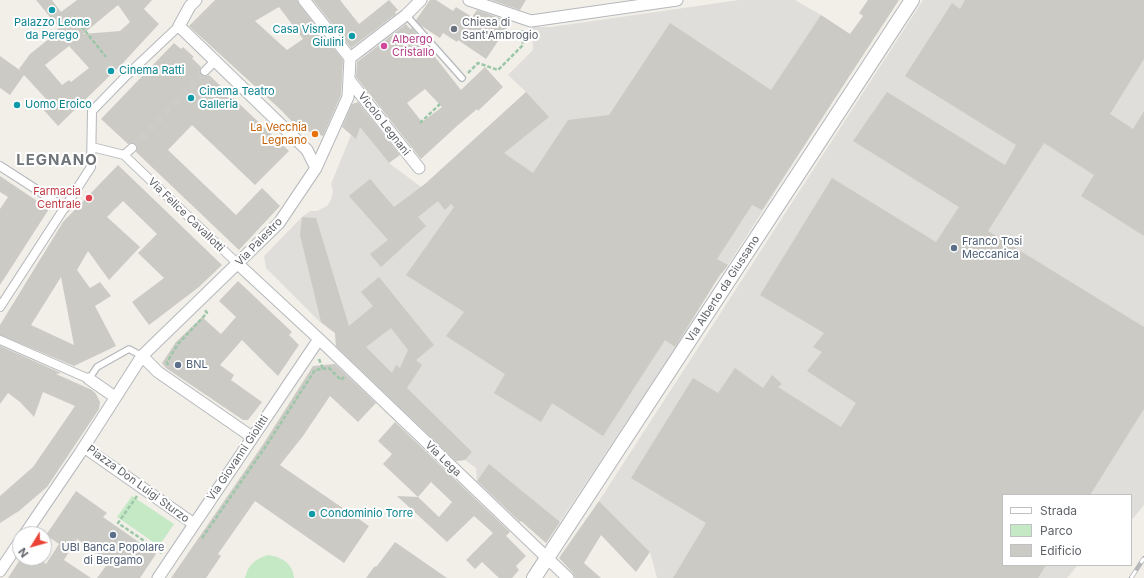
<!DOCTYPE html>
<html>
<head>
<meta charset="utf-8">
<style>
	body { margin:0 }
	#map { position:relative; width:1144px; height:578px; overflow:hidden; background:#f1efe8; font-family:Inter,sans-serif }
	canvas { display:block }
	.legend { position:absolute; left:1002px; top:494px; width:130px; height:72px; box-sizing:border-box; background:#fff; border:1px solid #bfc1c3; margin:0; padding:5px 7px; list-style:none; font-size:12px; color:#5f6368 }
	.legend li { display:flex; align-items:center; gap:8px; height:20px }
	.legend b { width:20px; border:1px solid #bfc1c3 }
	.north { position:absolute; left:12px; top:526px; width:40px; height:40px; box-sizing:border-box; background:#fff; border:1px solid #bfc1c3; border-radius:50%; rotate:233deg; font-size:11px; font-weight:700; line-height:16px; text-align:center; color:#5f6368 }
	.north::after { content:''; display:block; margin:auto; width:14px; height:18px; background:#ea4335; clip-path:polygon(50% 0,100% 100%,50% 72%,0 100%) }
</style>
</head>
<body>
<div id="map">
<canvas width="1144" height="578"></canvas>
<ul class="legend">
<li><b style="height:5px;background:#fff"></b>Strada</li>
<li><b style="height:11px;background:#c5e8c5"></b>Parco</li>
<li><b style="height:11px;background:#cccac5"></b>Edificio</li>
</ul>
<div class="north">N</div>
</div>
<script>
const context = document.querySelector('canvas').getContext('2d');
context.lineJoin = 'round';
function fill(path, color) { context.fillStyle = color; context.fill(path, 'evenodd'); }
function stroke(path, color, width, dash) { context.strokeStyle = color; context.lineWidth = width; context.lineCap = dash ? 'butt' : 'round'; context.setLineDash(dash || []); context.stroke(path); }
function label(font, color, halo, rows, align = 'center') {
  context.font = font + ' Inter,sans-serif'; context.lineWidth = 4; context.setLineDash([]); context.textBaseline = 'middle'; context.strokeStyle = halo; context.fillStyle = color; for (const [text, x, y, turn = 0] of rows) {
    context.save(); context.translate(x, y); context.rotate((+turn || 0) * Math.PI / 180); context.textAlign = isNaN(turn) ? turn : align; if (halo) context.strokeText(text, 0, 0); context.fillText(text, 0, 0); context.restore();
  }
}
const industrial = new Path2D(`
	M739,0H795L821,15L868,47L728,265L715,283L676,347L546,543L477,481L476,468L465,460L455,461L336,348L335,333L321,323L266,268L264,256L302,217L310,211H317L327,206L331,200L333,191L331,184L351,135L361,123L368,137L389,163L421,187L425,184L526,92L508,75L533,50L532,27H551Z
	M923,0H1144V505L1131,521V495H1003V565H1078L1067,578H657L650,552L599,501Z`);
const green = new Path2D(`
	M132,496L174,524L159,546L117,517Z
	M268,555C281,557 293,563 294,578H245C248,565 255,559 268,555Z`);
const building = new Path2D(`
	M36,0H52L61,12L77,0H152L144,9L159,24L122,64L58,126L41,107L48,101L24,75L10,95L0,88V56L21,71L19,69L30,54L54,35L53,33L59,28ZM118,5L130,22L120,31L83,34ZM69,46L89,68L71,82L69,80L62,85L45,65Z
	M215,0H297L299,4L343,60L341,95L323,136L305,130L307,126L294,124L282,111L189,26ZM279,7L303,39L287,50L255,21Z
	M313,0H340L359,24L389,0L398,10L395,12L396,14L351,48Z
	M430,0H436L453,11L456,7L472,17L477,10L511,22L486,59L458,40L457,42L443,33L440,38L420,25L416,20Z
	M491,0H526L520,10Z
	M868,0H899L762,210L752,205L717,259L728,265L722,273H721L675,347L665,340L603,436L552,403L541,422L494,393L505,374L446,336L464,312L406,275L454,207L451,204L445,210L438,201L418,217L426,226L381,267L370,254L388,240L349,196L370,179L394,207L425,184L526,92L549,117L504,153L533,173L568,120L609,115L670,23L771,90L821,15L850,34L863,16L859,13Z
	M965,0H1144V59L1110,114L1133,129L1144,111V236L1081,196L1094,175L1044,143L988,231L1144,327V409L1090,495H1003V565H1046L1038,578H673L706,523L631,478L693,378L718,393L735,368L763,388L772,375L782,384L778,387L841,427L856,403L807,371L822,352L813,347L824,333L760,295L832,178L936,242L959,207L853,141L887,92L1005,165L1016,145L905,76L952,3L960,9Z
	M406,24L410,29L412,28L461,90L485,67L503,87L478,111L477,109L457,126L421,159L356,77L357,62ZM425,89L442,107L422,122L407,103Z
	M174,43L181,49L183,47L194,57L192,58L201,67L200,72L201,75L206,76L209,75L289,151L255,185L192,125L168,150L236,215L262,188L280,206L239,250L136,152L137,147L136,144L131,143L128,144L101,119Z
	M358,102L400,155L389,163L360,127L356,139L342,127L352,104Z
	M118,165L222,265L199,287L149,325L132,302L164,278L138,253L157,234L123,201L107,217L140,247L109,280L88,251L77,270L90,288L100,282L111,296L95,306L116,346L74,366L0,335V325L63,222ZM61,277L74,345L31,325Z
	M0,176L49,209L0,285V209L8,197L0,192Z
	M302,217L316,218L349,326L373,306L361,292L379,277L434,345L416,360L422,365L407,388L472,452L465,460L456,461L336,346L335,333L321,322L300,235ZM391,328L408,350L400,368L396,365L392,373L366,347Z
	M238,281L292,332L289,335L299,345L278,376L242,340L220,365L234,375L231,380L262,402L248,420H243L166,368L162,363L176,342L202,317L221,334L236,317L219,301Z
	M0,346L61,373L56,374L92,390L96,394L100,402L99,409L47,487L19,511L0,523V496L33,467L75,406L43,392L34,417L20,402L8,393L0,404Z
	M335,364L376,403L358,422L330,396L303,436L280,465L369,526L344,563L255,501L218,554L221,556L206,578H171L262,446L313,366Z
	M395,422L510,532L506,536L526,556L516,566L519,570L512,578H499L482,562L475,569L466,560L493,533L474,516L447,542L397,496L418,497L439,517L452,502L431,482L418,497L383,464L392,454L378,441Z
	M489,464L560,522L546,543L521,521L520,522L477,481Z
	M76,491L107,513L103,517L156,554L140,578H97L109,562L77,539L64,560L91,578H8L21,558H38L46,564L59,544L46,535Z
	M599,501L650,552L636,572L601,535L584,563L601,578H575L573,573L559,558Z
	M395,542L447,578H366L374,567L377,566Z`);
const pedestrianTunnel = new Path2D(`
	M132,148L205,71`);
const path = new Path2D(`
	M74,17L106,57
	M468,73L478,63L498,70L523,45L522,30
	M420,123L440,104
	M319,359L323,369
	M168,365L167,362L178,344L207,313L205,310
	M137,496L118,523L162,553
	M202,538L266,446L315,370L329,368L341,380L344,377`);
const service = new Path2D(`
	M406,15L462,78
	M89,379L97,367L129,349L142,356`);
const pedestrian = new Path2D(`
	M205,71L215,61
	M92,147L124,155L238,264
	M124,155L132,148
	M0,166L65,208
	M0,307L91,167L92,111L126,76L179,26
	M0,340L89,379`);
const minor = new Path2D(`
	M196,0L190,6L179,26L307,150L316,168
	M304,0L350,58
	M469,0L531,21L677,0
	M350,58L406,15L421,0
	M350,81L419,168
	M238,264L319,339L568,578
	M142,356L158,372L252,437
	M89,379L115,397
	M84,447L194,524
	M25,534L80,453L142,356L279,223L316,168L348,97L350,58
	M0,571L20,541
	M158,578L319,339`);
const tertiary = new Path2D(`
	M534,578L912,0`);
const rail = new Path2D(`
	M1131,578L1144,558`);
const markers = [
	[52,10,4,"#0f9aa8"],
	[454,29,4,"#6b7280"],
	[352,36,4,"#0f9aa8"],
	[384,46,4,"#d1479c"],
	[111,71,4,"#0f9aa8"],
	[191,98,4,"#0f9aa8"],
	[17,105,4,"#0f9aa8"],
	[315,134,4,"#e8710a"],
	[89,198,4,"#e0444e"],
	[954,248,4,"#5c6f8a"],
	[178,365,4,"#5c6f8a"],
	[312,514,4,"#0f9aa8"],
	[113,535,4,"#5c6f8a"]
];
const cultureNames = [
	["Palazzo Leone",52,23,"center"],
	["da Perego",52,36,"center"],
	["Casa Vismara",344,30,"right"],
	["Giulini",344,43,"right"],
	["Cinema Ratti",119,71],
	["Cinema Teatro",199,92],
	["Galleria",199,105],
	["Uomo Eroico",25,105],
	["Condominio Torre",320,514]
];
const worshipNames = [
	["Chiesa di",462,23],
	["Sant'Ambrogio",462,36]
];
const hotelNames = [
	["Albergo",392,40],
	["Cristallo",392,53]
];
const streetNames = [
	["Vicolo Legnani",384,124,52],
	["Via Felice Cavallotti",186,215,44],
	["Via Palestro",259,242,-46],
	["Via Alberto da Giussano",723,289,-57],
	["Via Giovanni Giolitti",238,458,-56],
	["Via Lega",443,459,44],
	["Piazza Don Luigi Sturzo",138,484,36]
];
const foodNames = [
	["La Vecchia",307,128],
	["Legnano",307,141]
];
const healthNames = [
	["Farmacia",81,192],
	["Centrale",81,205]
];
const serviceNames = [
	["Franco Tosi",962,242],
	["Meccanica",962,255],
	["BNL",186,365],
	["UBI Banca Popolare",113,548,"center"],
	["di Bergamo",113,561,"center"]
];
const districtNames = [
	["LEGNANO",57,160]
];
fill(industrial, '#e0deda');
fill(green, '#c5e8c5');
fill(building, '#cccac5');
stroke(pedestrianTunnel, '#ccccc8', 8, [8, 4]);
stroke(service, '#b5b8bc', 8);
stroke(pedestrian, '#b5b8bc', 10);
stroke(minor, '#b5b8bc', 13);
stroke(tertiary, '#b5b8bc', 16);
stroke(path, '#9cc7a9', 2.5, [4, 2]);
stroke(service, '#fff', 5.5);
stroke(pedestrian, '#fff', 8);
stroke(minor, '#fff', 11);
stroke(tertiary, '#fff', 14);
stroke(rail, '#b6b7b8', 4.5);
stroke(rail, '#fff', 3, [9]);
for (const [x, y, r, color] of markers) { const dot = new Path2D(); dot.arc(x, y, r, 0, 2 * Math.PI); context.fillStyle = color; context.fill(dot); stroke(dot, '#fff', 1.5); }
label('11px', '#0d838f', '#fff', cultureNames, 'left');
label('11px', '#5b616d', '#fff', worshipNames, 'left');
label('11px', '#b23c85', '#fff', hotelNames, 'left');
label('11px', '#5f6368', '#fff', streetNames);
label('11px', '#c56008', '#fff', foodNames, 'right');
label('11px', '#be3a42', '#fff', healthNames, 'right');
label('11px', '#4e5e75', '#fff', serviceNames, 'left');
context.letterSpacing = '1px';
label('bold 15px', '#70757a', '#fff', districtNames);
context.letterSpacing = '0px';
</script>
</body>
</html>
